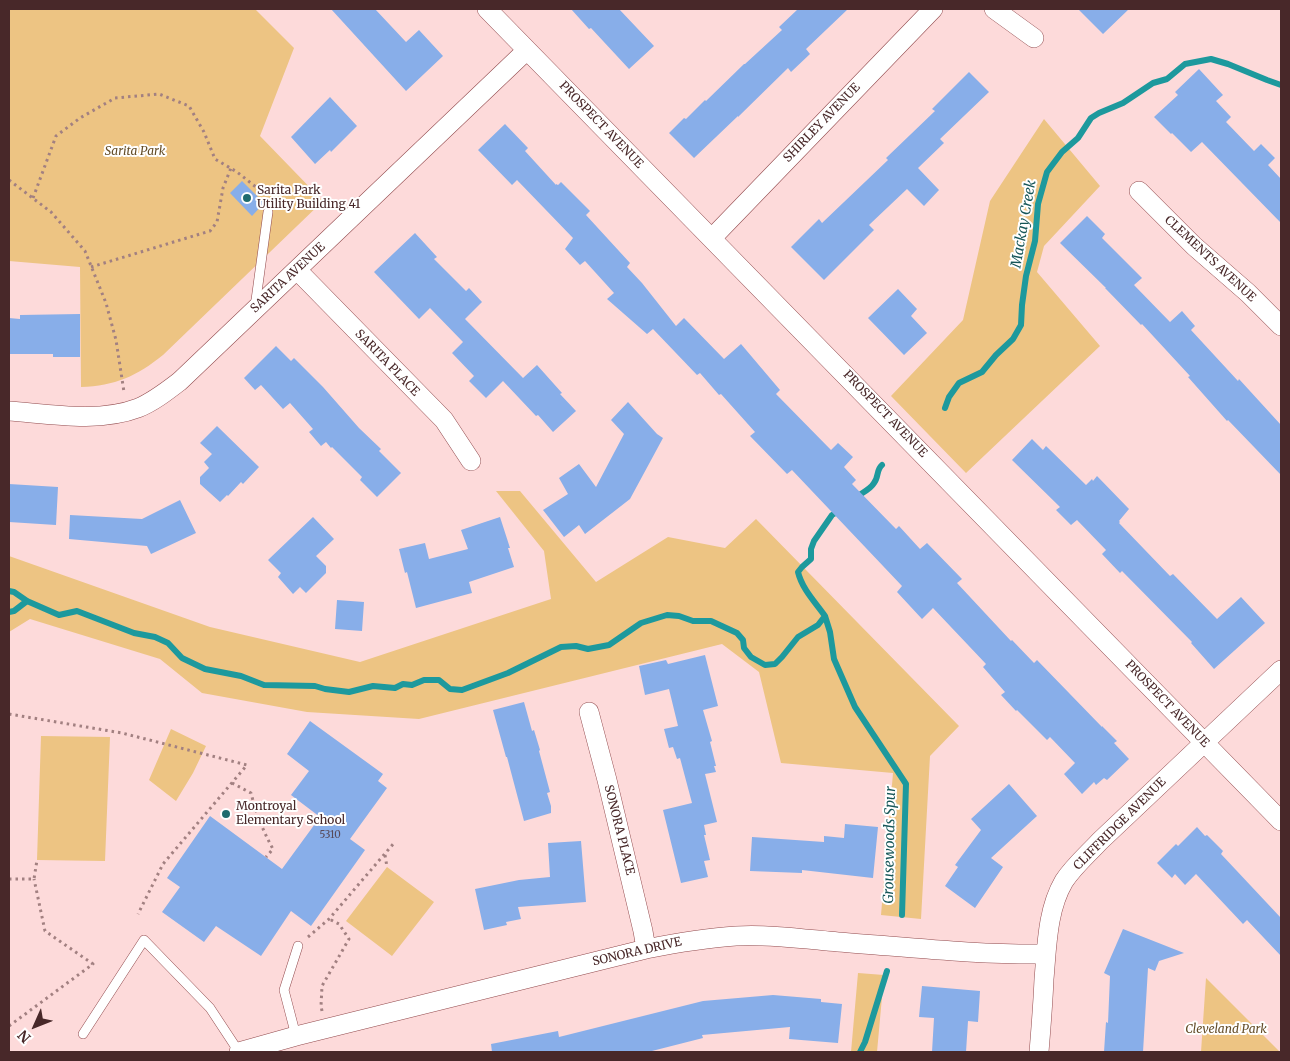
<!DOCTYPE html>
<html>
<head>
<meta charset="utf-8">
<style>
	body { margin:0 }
	#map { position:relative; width:1290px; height:1061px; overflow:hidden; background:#fddada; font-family:Merriweather,serif }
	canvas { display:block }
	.frame { position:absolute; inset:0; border:10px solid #482829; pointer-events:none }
	.north { position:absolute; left:10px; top:1001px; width:50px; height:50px; -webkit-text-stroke:4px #fff; paint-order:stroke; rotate:226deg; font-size:14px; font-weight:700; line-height:20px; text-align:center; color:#482829 }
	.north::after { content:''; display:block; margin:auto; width:18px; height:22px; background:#482829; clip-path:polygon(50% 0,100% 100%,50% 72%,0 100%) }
</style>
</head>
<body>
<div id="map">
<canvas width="1290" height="1061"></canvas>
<div class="frame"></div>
<div class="north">N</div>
</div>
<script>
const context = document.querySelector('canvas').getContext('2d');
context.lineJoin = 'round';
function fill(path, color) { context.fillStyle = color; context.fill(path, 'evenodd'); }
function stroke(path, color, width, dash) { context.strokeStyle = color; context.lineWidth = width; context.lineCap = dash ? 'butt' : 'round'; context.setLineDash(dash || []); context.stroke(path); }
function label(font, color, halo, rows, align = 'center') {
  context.font = font + ' Merriweather,serif'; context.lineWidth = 4; context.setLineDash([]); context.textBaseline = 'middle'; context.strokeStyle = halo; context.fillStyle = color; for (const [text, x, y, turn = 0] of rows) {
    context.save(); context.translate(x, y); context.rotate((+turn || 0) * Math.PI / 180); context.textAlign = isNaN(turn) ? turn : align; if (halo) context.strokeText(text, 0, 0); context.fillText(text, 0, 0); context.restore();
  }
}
const green = new Path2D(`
	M9,9H255L294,48L260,136L323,201L163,355C137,376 115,386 81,387L80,267L9,261Z
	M1044,119L1100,186L1044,246L1037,272L1100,346L966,473L891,396L963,320L990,201Z
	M496,491H520L596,582L668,537L725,548L756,519L959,726L930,756L921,919L881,915L893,773L781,763L759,672L722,644L419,719L307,712L202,693L160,659L30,619L9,632V556L210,627L360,662L551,599L544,551Z
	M171,729L206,746L193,773L176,801L149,780Z
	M41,736L110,737L105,861L37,860Z
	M387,867L434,902L392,956L346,921Z
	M858,973L884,975L877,1052H851Z
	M1206,978L1280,1052H1201Z`);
const stream = new Path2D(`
	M945,408L949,397L959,383L982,372L996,355L1013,339L1021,325L1022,305L1026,276L1035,241L1038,204L1047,172L1062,152L1078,138L1091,118L1099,113L1123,103L1153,83L1167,79L1185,64L1211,59L1228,64L1267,80L1281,85
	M855,498C861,493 870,490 874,483C879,477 876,470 882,465
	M9,591L14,592L27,601L59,615L77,611L134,633L155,637L168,643L182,658L205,669L241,676L264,685L315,686L325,689L349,692L373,686L395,688L403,684L412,685L424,680H439L450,689L462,690L508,673L561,647L576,646L588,649L609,645L641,623L667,615L679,616L693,621H711L737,633L743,640L744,648L751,657L765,665L775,664L782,657L798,637L818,625L825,616C816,603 802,589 798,572L802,567L811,559V549L814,541L832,515L839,511
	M9,612L14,611L27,601
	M825,616L830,632L834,659L855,707L906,784L902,915
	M860,1052L865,1042L887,971`);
const building = new Path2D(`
	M331,9H375L406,42L419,30L443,56L406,91Z
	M571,9H619L654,46L629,69L591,28L589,29Z
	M798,9H848L806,49L810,54L791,72L788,68L738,117V116L694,158L669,133L684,118L686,119L705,100L706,101L744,64H745L782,30L779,27Z
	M1078,9H1129L1103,34Z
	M1199,69L1223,95L1216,101L1231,117L1226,122L1254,151L1261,144L1275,158L1268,165L1281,179V223L1202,142L1191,152L1172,133L1171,134L1154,117L1178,95L1175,92Z
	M969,72L989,92L940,139L944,143L918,168L939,190L924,206L907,189L869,225L874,230L824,280L791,247L819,219L822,223L888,160L886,158L935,111L932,109Z
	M330,97L357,126L331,152L330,150L315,164L291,137Z
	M505,124L528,148L525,151L556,185V184L558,185L561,182L590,211L586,215L630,263L627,267L642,283L676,326L684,318L724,359L741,344L780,390L776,394L831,450L838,443L853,457L844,467L856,480L852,484L896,529L899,526L920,549L927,543L962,579L957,583L1011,641L1012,640L1034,663L1037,660L1102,727V726L1117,741L1114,743L1129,759L1107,780L1104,778L1096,785L1094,782L1082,794L1064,774L1075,763L1050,737L1047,740L1017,710L1016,711L1001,695L1005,692L983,667L986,664L933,608L922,619L897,592L902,586L792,470L787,474L750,436L755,432L721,394L719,395L700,373L697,375L653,329L647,334L607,299L614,293L585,261L580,265L565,249L573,238L517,180L512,185L478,150Z
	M242,181L264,203L252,216L230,193Z
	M1087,216L1105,234L1102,238L1142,278L1134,285L1170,322L1182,311L1195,326L1191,330L1238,381L1239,379L1281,425V475L1228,420L1227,421L1188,377L1190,376L1142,324L1141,325L1105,288H1106L1060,243Z
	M415,233L437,257L434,259L466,291L469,288L482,302L465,319L523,378L537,365L562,393L560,394L576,411L553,432L538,415L536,416L503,381L486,398L469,381L474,376L452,353L463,342L430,308L419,319L374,272Z
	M898,289L917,309L911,316L927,333L904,355L868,318Z
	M80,314V357H53V354H9V318L20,319V315Z
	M276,346L291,361L294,358L323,387L359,428L381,449L379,451L401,473L377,497L360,480L362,477L332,447L331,448L326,442L321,446L309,432L313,429L290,403L283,409L261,385L255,390L244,378Z
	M628,402L657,434L663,438L630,499L585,534L579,525L564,537L543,510L568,494L559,478L579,464L596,487L624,434L611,420Z
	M217,426L259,467L243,484L241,482L228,496L227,495L220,502L200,484V477L209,468L204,462L212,454L200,443Z
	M1032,439L1043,450L1046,446L1086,485L1092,479L1093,481L1097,476L1129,509L1119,521L1120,522L1119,523L1170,576L1173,574L1217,619L1241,597L1265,623L1214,669L1191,643L1192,642L1122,571L1120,573L1102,554L1106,550L1077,520L1071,525L1056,510L1060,507L1012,460Z
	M9,484L58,487L56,525L9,522Z
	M180,500L196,533L151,554L147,546L69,539L70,515L142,519Z
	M313,517L334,539L316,556L326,566V573L306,593L300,587L293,594L278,577L281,573L268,560Z
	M500,517L510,548H508L514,567L469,582L472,593L416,608L407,572L405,573L399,549L425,543L429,559L468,549L461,530Z
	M337,600L364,602L362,631L335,629Z
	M705,655L718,706L703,710L712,741L710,742L716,766H714L716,772L705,774L717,822L704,825L706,835H704L710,860L704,861L708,877L681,883L663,810L692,803L680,758L677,759L673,747L669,748L664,729L678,726L669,689L645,695L639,666L666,660L668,664Z
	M524,702L532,731L534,730L540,750L539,751L550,792L547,793L551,806V813L524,821L507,757H506L493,710Z
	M310,721L383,774L378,781L387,788L350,839L365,850L311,926L291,911L261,956L216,926L204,942L162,912L180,887L167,878L210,816L282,869L320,817L291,795L309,771L287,754Z
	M1009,784L1037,816L991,858L1003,867L975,908L945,886L958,867L955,865L981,830L971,819Z
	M845,824L878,827L873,878L802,870V873L750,871L752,837L824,842V836L844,838Z
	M1197,827L1205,836L1207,835L1223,851L1221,854L1281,918V956L1247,920L1243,924L1196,874L1185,885L1175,874L1172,878L1157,863L1176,844L1178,846Z
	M581,841L586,902L518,907L521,919L506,922L507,925L484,930L475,889L519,880L550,877L548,843Z
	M1123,929L1184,953L1159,961L1155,971L1148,968L1143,1052H1104L1106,1022L1108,1023L1110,976L1104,973Z
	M922,986L980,991L978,1022L968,1021L966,1052H932L934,1018L919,1017Z
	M773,995L821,999V1002L842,1004L838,1043L789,1039L790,1027L702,1035L703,1038L648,1052H492L491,1044L558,1031L559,1037L703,1001Z`);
const path = new Path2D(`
	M9,180L51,212L85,251L106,303L116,340L124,392
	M33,198L56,136L80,118L115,98L159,94L189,106L204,132L215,159L237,172L266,195L267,198
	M91,267L210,231L217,222L223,188L231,168
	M9,714L122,733L247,765L163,864L138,914
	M232,783L251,793C256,813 263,831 273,849L266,857
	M385,855L387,867
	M9,879H34L37,860
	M308,937L329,919L394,843
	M322,1011L321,1006L322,986L349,939L339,924L329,919
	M9,1026L93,964L45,931L34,879`);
const lane = new Path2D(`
	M255,307L268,212
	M83,1034L144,940L210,1008L239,1052
	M296,1036L284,990L298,946`);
const street = new Path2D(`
	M487,9L1281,821
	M994,9L1034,38
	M1139,191L1194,246L1248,293L1281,326
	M712,238L933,9
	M297,270L444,420L471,461
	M9,411C49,414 99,423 138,408C153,402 167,391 180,381L527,50
	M589,712L607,780L643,931L646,949
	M239,1052L296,1036L646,949C676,943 705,938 736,936C768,934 805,939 838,942C907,947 977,955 1046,954
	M1039,1052C1041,1028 1043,1003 1044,979C1047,946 1047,910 1064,881C1074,866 1088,854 1100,841L1281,670`);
const markers = [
	[247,198,5,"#1f6b6e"],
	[226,814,5,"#1f6b6e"]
];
const numberNames = [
	["5310",330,835]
];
const streetNames = [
	["SHIRLEY AVENUE",822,123,-46],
	["PROSPECT AVENUE",601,125,46],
	["CLEMENTS AVENUE",1210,259,43],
	["SARITA AVENUE",288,278,-43],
	["SARITA PLACE",387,363,46],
	["PROSPECT AVENUE",885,414,46],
	["PROSPECT AVENUE",1167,704,46],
	["CLIFFRIDGE AVENUE",1120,824,-45],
	["SONORA PLACE",619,830,76],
	["SONORA DRIVE",637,952,-13]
];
const parkNames = [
	["Sarita Park",135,152],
	["Cleveland Park",1226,1030]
];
const poiNames = [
	["Sarita Park",257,191],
	["Utility Building 41",257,205],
	["Montroyal",236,807],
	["Elementary School",236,821]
];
const waterNames = [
	["Mackay Creek",1024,224,-80],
	["Grousewoods Spur",890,845,-89]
];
fill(green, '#edc483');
stroke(stream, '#1d999d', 6);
fill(building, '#88aee9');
stroke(lane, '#924b4e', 10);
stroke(street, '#924b4e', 20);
stroke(path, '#a28081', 3, [2.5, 4]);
stroke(lane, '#fff', 9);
stroke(street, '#fff', 19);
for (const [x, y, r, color] of markers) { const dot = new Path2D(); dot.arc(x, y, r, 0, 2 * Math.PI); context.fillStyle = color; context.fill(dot); stroke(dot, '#fff', 2); }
label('10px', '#584a59', null, numberNames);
label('12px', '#482829', '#fff', streetNames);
label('italic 12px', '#644d28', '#fff', parkNames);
label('12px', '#482829', '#fff', poiNames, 'left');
label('italic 14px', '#165658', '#fff', waterNames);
</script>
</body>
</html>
